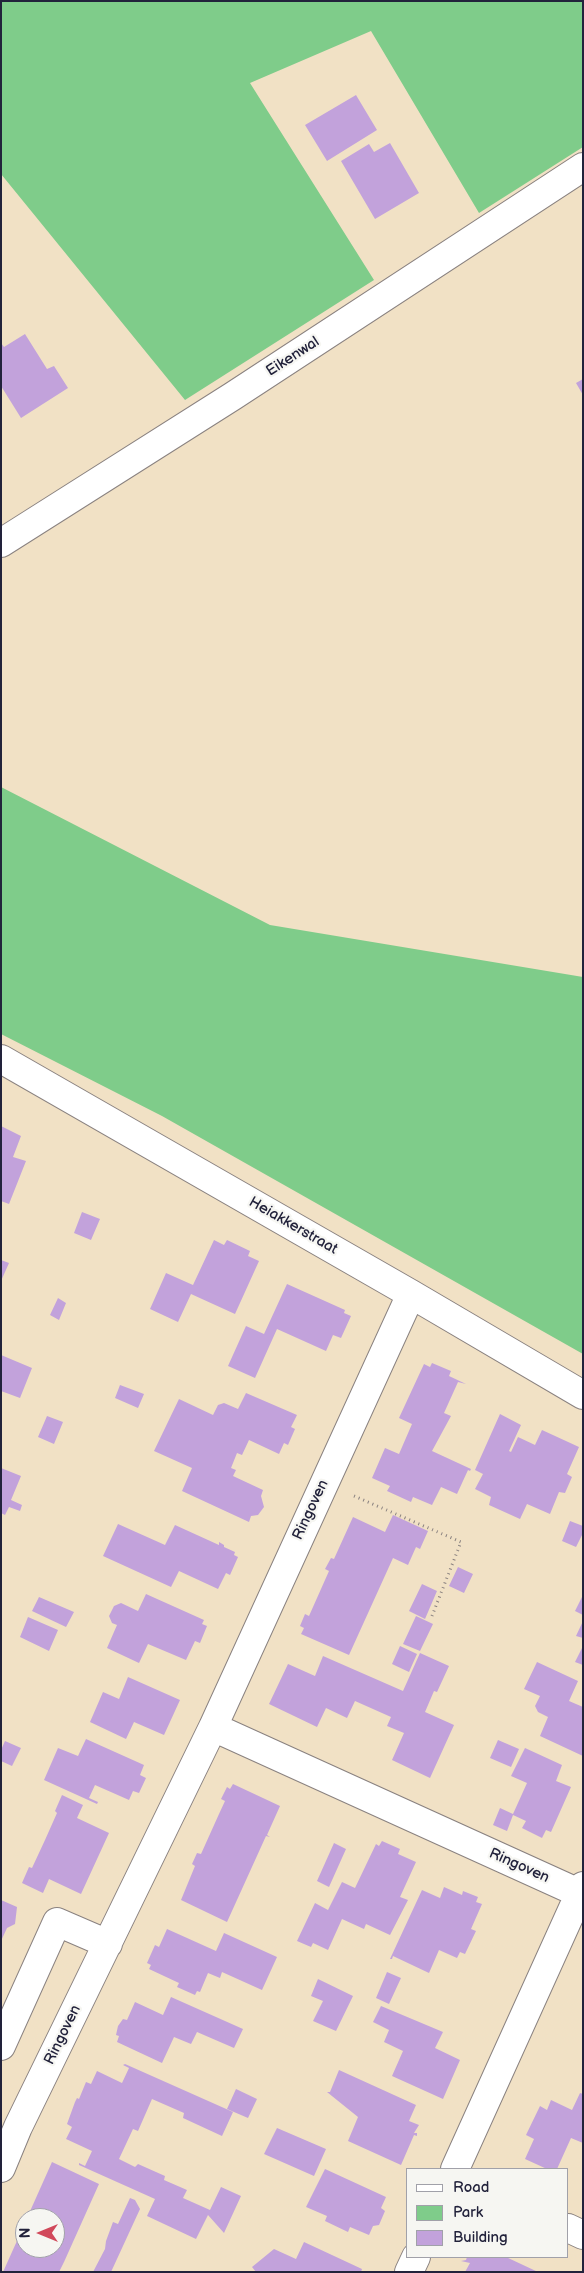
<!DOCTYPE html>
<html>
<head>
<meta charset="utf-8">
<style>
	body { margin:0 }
	#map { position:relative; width:584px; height:2273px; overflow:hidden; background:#f1e1c5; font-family:"Balsamiq Sans",sans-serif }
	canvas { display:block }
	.frame { position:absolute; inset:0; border:2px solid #22223b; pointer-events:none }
	.legend { position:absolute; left:406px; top:2168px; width:162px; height:90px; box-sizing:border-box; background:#f6f6f2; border:1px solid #a1a1a9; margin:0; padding:6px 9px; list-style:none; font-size:15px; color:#22223b }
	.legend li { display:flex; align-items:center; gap:10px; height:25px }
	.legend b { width:25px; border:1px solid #a1a1a9 }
	.north { position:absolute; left:15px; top:2208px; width:50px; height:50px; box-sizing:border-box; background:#f6f6f2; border:1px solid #a1a1a9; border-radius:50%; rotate:270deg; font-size:14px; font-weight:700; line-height:20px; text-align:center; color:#22223b }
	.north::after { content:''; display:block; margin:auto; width:18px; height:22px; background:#d1495b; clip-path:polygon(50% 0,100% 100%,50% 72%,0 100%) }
</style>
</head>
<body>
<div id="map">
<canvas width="584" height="2273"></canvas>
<div class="frame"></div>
<ul class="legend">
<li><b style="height:6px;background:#fff"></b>Road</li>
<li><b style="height:14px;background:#7fcc8a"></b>Park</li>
<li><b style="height:14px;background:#c2a2db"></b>Building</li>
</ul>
<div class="north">N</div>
</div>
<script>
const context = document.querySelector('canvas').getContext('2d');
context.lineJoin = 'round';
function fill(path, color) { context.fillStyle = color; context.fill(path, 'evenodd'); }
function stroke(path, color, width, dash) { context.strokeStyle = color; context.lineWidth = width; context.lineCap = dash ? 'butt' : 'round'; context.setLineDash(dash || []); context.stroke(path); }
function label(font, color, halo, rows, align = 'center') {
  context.font = font + ' "Balsamiq Sans",sans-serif'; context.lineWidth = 4.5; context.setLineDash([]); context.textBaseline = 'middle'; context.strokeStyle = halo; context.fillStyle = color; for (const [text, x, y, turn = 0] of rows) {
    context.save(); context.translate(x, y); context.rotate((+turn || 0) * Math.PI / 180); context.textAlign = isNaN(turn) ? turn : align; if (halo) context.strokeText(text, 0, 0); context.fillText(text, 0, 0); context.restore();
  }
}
const green = new Path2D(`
	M1,1H583V147L479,213L371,31L250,83L374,280L185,400L1,174Z
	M1,787L270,925L583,977V1354L162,1116L1,1034Z`);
const building = new Path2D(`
	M356,95L377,130L327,161L305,125Z
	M390,143L419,193L375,219L341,161L369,144L374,152Z
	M25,334L47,369L54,366L68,388L21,418L1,386V343L4,347Z
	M583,379V395L576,383Z
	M1,1126L21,1136L13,1157L26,1161L9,1204L1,1201Z
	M82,1212L100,1219L91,1240L74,1233Z
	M214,1240L224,1245L227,1240L250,1251L248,1256L259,1261L235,1314L191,1294L178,1322L150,1309L166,1273L193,1285Z
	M1,1260L9,1263L1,1281Z
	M287,1284L345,1310L344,1313L351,1316L341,1338L333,1335L326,1351L277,1329L255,1378L228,1366L246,1326L264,1334Z
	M58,1298L66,1303L59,1320L50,1315Z
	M1,1355L32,1368L20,1398L1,1391Z
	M432,1363L451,1371L449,1376L466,1384L458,1382L444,1413L451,1416L432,1451L471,1469L470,1471L468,1470L457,1494L441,1487L432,1505L413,1497L411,1502L387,1491L390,1486L372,1478L385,1448L399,1454L412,1424L399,1418L424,1364L430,1367Z
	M120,1385L144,1394L138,1408L115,1398Z
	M246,1393L297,1415L291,1427L295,1429L288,1445L284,1443L279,1454L249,1440L242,1455L237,1453L231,1468L236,1470L233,1476L263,1490L261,1496L264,1507L258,1515L251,1516L249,1522L182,1491L192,1468L154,1451L179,1399L213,1415L218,1405L224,1403L238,1409Z
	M500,1414L521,1425L509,1451L511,1452L518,1437L535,1445L542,1430L579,1447L567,1474L572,1477L565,1493L559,1492L550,1514L527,1504L520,1519L489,1505L491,1497L475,1489L483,1474L475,1470Z
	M47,1416L63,1422L54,1444L38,1437Z
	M1,1468L21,1476L11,1500L22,1505L20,1511L9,1507L5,1515L1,1513Z
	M393,1515L428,1531L420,1549L416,1547L408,1565L393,1558L349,1655L301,1634L304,1628L300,1626L305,1614L309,1616L329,1571L325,1569L331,1558L334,1559L353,1517L385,1532Z
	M570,1521L583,1526V1533L576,1547L562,1541Z
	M118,1524L165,1545L175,1525L219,1545V1542L224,1545V1547L235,1552L234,1555L238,1557L230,1575L226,1573L218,1589L179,1571L171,1587L103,1556Z
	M458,1567L473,1574L464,1593L449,1586Z
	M422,1584L437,1591L425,1619L409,1611Z
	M146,1594L204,1620L202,1624L207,1626L200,1643L195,1641L186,1660L148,1644L139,1663L107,1648L117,1625L112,1623L109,1616L114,1606L121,1603L138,1611Z
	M583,1595V1615L575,1611Z
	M39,1597L74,1612L66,1627L32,1611Z
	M416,1616L433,1624L420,1651L403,1644Z
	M28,1617L58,1630L49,1651L20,1637Z
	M583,1621V1638L576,1636Z
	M400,1646L417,1654L409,1672L392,1664Z
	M583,1646V1665L575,1662Z
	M420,1653L449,1666L437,1692L434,1691L425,1712L454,1725L430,1778L392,1760L404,1733L387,1726L391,1717L355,1701L347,1718L326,1708L317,1727L269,1704L288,1664L315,1676L323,1656L403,1691Z
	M537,1662L578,1681L569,1701L583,1707V1756L540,1736L548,1717L538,1712L535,1706L540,1696L524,1689Z
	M128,1677L180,1700L164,1735L134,1722L126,1739L90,1722L103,1692L119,1699Z
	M86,1739L144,1765L140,1775L146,1778L139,1793L133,1791L129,1800L95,1785L89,1798L98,1802L97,1804L44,1780L58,1748L78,1756Z
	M498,1740L519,1749L511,1767L490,1758Z
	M5,1741L21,1748L12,1766L1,1761V1750Z
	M525,1748L562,1765L556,1781L571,1787L551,1832L546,1830L542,1838L522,1828L526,1821L513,1815L507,1831L493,1825L500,1808L513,1814L527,1783L511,1776Z
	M233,1784L280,1806L267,1835L270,1837L266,1836L227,1922L181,1900L195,1866L192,1864L197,1853L201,1854L219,1814L225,1801L221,1799L227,1787L230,1789Z
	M62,1795L83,1805L77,1818L109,1833L81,1894L49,1879L43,1893L22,1883L29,1867L32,1868L45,1840L57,1813L55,1811Z
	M382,1841L400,1849L398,1854L416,1862L400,1897L408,1900L390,1935L366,1924L364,1929L342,1919L328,1950L313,1943L311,1947L297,1941L315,1903L328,1910L342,1882L355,1888L376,1844L379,1846Z
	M334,1843L346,1849L329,1887L317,1881Z
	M444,1887L462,1895L463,1891L478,1897L476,1902L482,1904L471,1929L476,1931L465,1954L460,1952L457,1958L439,1950L429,1973L393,1956L392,1959H390L422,1890L440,1898Z
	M1,1900L17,1907L15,1924L7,1928L1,1941Z
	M167,1929L216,1951L224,1933L277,1957L262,1990L222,1972L220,1978L208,1973L200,1992L197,1991L195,1995L177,1987L179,1983L149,1969L151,1965L147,1963L155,1945L159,1947Z
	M387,1972L401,1978L389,2004L376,1998Z
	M318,1979L353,1996L336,2031L313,2021L323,2001L311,1996Z
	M171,1997L243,2029L234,2048L197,2032L191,2044L174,2037L162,2063L117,2042L119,2036L116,2035L118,2026L123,2019L127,2020L135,2002L163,2015Z
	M381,2006L443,2032L435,2048L460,2060L443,2099L392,2076L403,2051L384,2042L389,2030L373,2022Z
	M125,2064L233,2112L222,2136L183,2118L184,2113L152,2099L138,2131L133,2129L119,2159L135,2167L138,2164L165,2176L164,2180L187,2190L183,2198L210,2210L221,2187L241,2196L224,2233L208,2215L196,2239L147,2216L155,2199L79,2165V2163L85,2166L92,2151L66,2139L72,2127L67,2124L75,2102L77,2098L79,2099L86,2082L91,2084L97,2071L122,2083L129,2068L123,2065Z
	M339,2070L416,2105L409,2121L419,2125L414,2133H417V2136L414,2135L401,2165L348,2141L358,2117L327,2092H330Z
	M236,2089L257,2099L248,2118L227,2109Z
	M580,2093L583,2094V2143L571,2138L557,2169H547L525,2159L534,2139L526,2135L540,2106L547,2110L551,2100L572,2110Z
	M277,2128L326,2149L314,2176L264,2154Z
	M52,2162L99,2184L64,2262L59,2272H3L25,2223V2248H55V2218H27Z
	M325,2169L386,2197L381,2208L385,2211L379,2225L373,2226L369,2235L350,2227L348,2232L325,2221L327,2216L306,2207Z
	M130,2198L135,2200L140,2209L111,2272H93L105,2249L106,2241L113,2222L118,2224Z
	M304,2242L362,2269L361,2272H256L252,2267L274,2249L296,2259Z
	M467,2257H506L538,2272H465L470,2263L461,2261L466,2260Z`);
const path = new Path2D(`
	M354,1496L461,1542L432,1616`);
const street = new Path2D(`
	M1,1059L411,1294L583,1395
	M213,1727L579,1893
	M1,2046L57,1922L108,1944
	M1,2168L18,2127L213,1727L411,1294
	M455,2169L583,1886
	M568,2228L583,2235
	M409,2272L416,2257`);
const secondary = new Path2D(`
	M1,543L233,396L583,167`);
const streetNames = [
	["Eikenwal",293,357,-33],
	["Heiakkerstraat",293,1226,30],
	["Ringoven",311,1510,-65],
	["Ringoven",519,1866,24],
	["Ringoven",63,2035,-64]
];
fill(green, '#7fcc8a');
fill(building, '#c2a2db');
stroke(street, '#8a8280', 30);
stroke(secondary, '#8a8280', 30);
stroke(path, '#8a8280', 3, [1, 4]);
stroke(street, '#fff', 28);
stroke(secondary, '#fff', 28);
label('15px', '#22223b', '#f6f6f2', streetNames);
</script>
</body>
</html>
